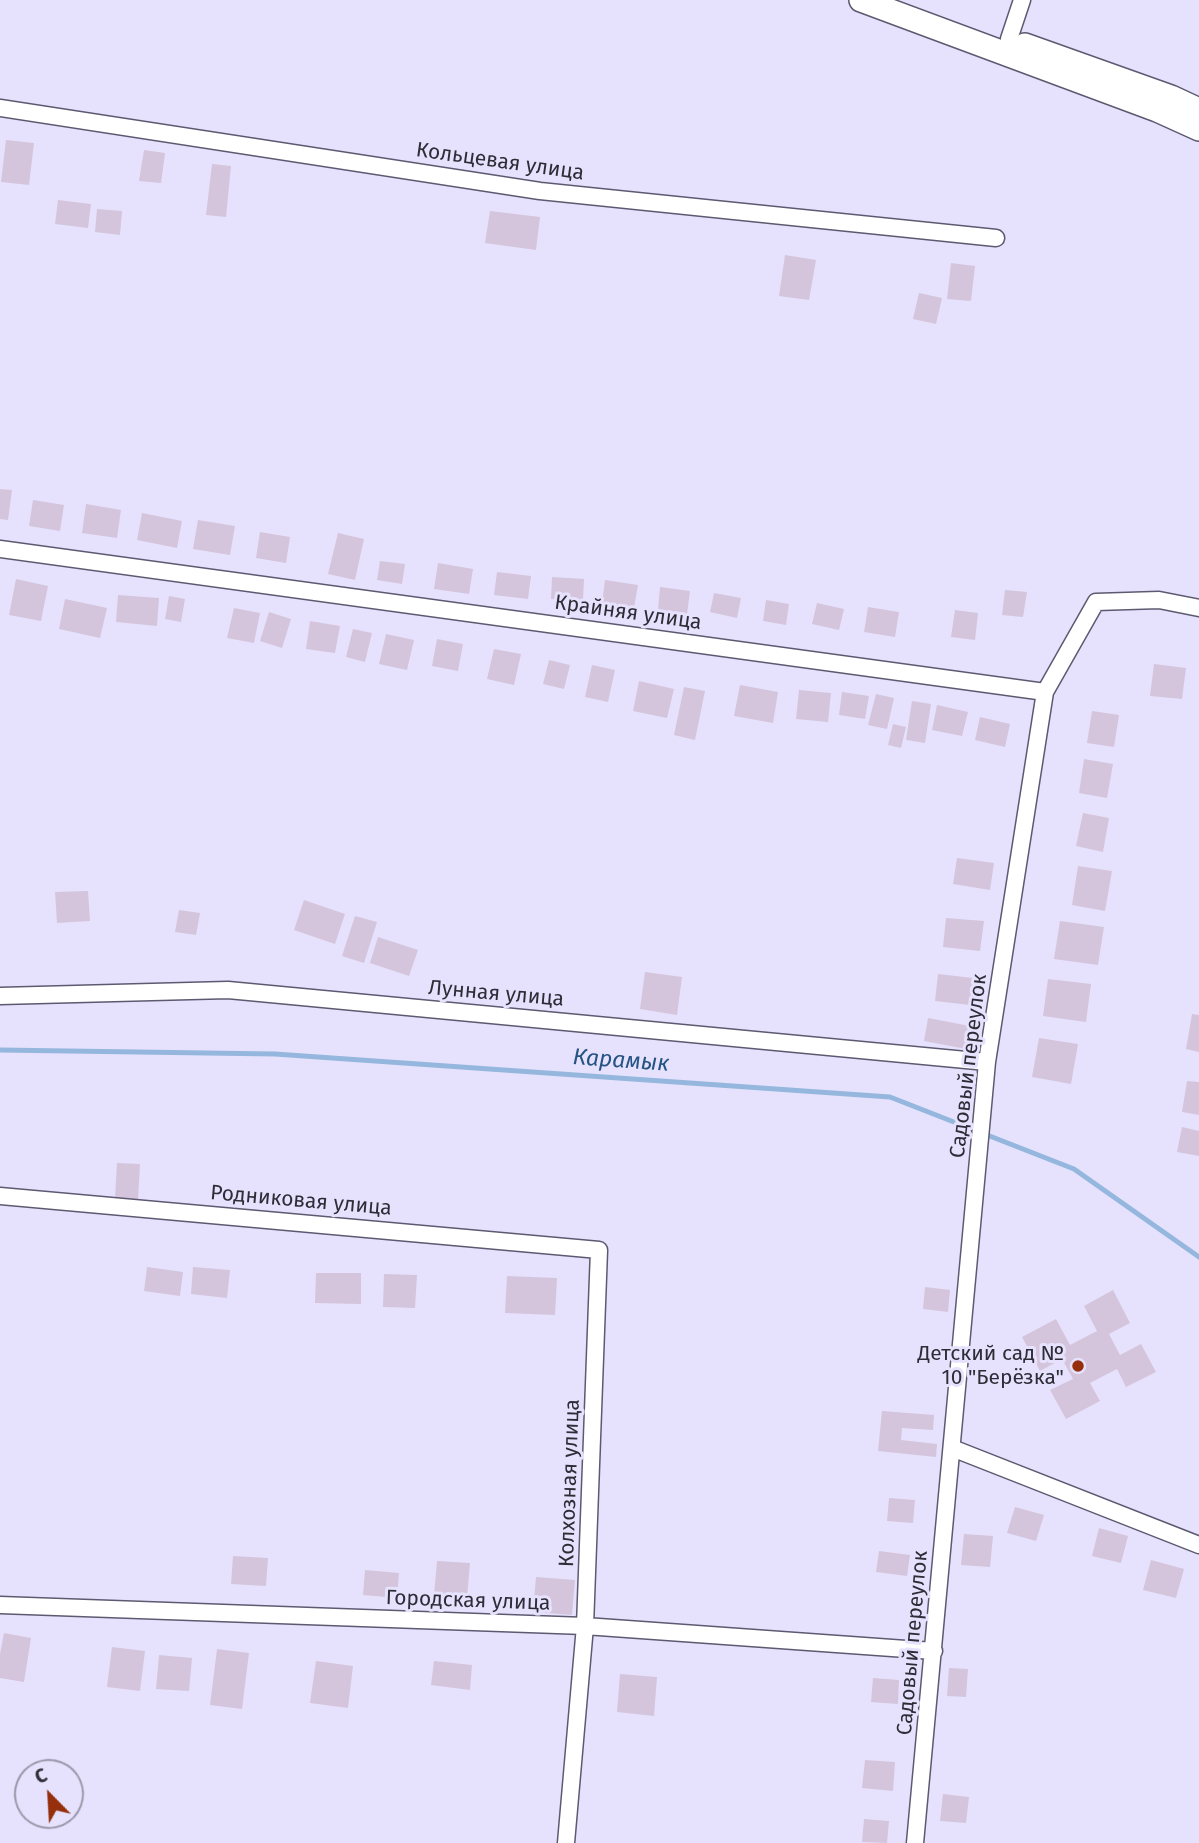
<!DOCTYPE html>
<html>
<head>
<meta charset="utf-8">
<style>
	body { margin:0 }
	#map { position:relative; width:1199px; height:1843px; overflow:hidden; background:#e6e2fd; font-family:"Fira Sans",sans-serif }
	canvas { display:block }
	.north { position:absolute; left:14px; top:1759px; width:70px; height:70px; box-sizing:border-box; background:#e6e2fd; border:2px solid #9c99ad; border-radius:50%; rotate:336deg; font-size:19px; font-weight:700; line-height:28px; text-align:center; color:#2e2c36 }
	.north::after { content:''; display:block; margin:auto; width:24px; height:32px; background:#962f0c; clip-path:polygon(50% 0,100% 100%,50% 72%,0 100%) }
</style>
</head>
<body>
<div id="map">
<canvas width="1199" height="1843"></canvas>
<div class="north">С</div>
</div>
<script>
const context = document.querySelector('canvas').getContext('2d');
context.lineJoin = 'round';
function stroke(path, color, width, dash) { context.strokeStyle = color; context.lineWidth = width; context.lineCap = dash ? 'butt' : 'round'; context.setLineDash(dash || []); context.stroke(path); }
function fill(path, color) { context.fillStyle = color; context.fill(path, 'evenodd'); }
function label(font, color, halo, rows, align = 'center') {
  context.font = font + ' "Fira Sans",sans-serif'; context.lineWidth = 6; context.setLineDash([]); context.textBaseline = 'middle'; context.strokeStyle = halo; context.fillStyle = color; for (const [text, x, y, turn = 0] of rows) {
    context.save(); context.translate(x, y); context.rotate((+turn || 0) * Math.PI / 180); context.textAlign = isNaN(turn) ? turn : align; if (halo) context.strokeText(text, 0, 0); context.fillText(text, 0, 0); context.restore();
  }
}
const stream = new Path2D(`
	M0,1050L275,1054L890,1097L1074,1169L1199,1257`);
const building = new Path2D(`
	M6,140L34,143L29,185L1,182Z
	M144,150L165,153L161,183L139,181Z
	M212,164L231,166L226,217L206,215Z
	M58,200L91,204L88,228L55,224Z
	M97,209L122,211L120,235L95,232Z
	M490,211L540,217L536,250L485,243Z
	M785,255L816,260L809,300L779,296Z
	M951,263L975,266L971,301L947,299Z
	M919,293L942,298L936,324L913,319Z
	M0,489L12,490L8,520L0,519Z
	M33,500L64,505L60,531L29,526Z
	M86,504L121,510L117,538L82,533Z
	M142,513L182,521L177,548L137,540Z
	M198,520L235,526L230,555L193,549Z
	M260,532L290,537L286,563L256,558Z
	M338,533L364,539L355,580L328,574Z
	M380,561L405,564L402,584L377,580Z
	M438,563L473,569L469,594L434,589Z
	M497,572L531,576L528,599L494,595Z
	M552,577L584,579L583,601L551,599Z
	M16,579L48,586L41,621L9,615Z
	M605,580L638,585L634,608L602,603Z
	M660,587L690,591L687,614L658,610Z
	M1005,590L1027,592L1023,617L1002,615Z
	M714,593L741,598L737,618L710,612Z
	M118,595L159,598L157,626L116,622Z
	M169,596L185,599L181,622L165,619Z
	M65,599L107,608L100,638L59,629Z
	M766,600L789,604L786,625L763,621Z
	M817,603L844,609L839,630L812,624Z
	M868,607L899,612L895,637L864,632Z
	M234,608L260,613L254,643L227,638Z
	M955,610L978,613L975,640L951,637Z
	M269,612L291,619L282,648L260,641Z
	M310,621L340,626L335,653L306,649Z
	M353,629L372,633L365,662L346,657Z
	M386,634L414,640L407,670L379,664Z
	M437,639L463,644L458,671L432,666Z
	M494,649L521,654L514,685L487,679Z
	M549,660L570,665L564,689L543,684Z
	M1154,664L1186,668L1182,699L1150,696Z
	M592,665L615,670L608,702L585,697Z
	M639,681L674,689L667,718L633,711Z
	M740,685L778,692L773,723L734,716Z
	M684,687L705,691L695,740L674,735Z
	M799,690L831,693L828,722L796,719Z
	M842,692L869,696L865,719L839,715Z
	M876,694L894,698L887,729L868,725Z
	M912,701L931,704L925,743L906,740Z
	M937,705L968,712L962,736L932,730Z
	M1092,711L1119,715L1114,747L1087,743Z
	M980,717L1010,724L1005,747L975,740Z
	M893,724L906,727L901,748L888,745Z
	M1084,759L1113,764L1107,798L1079,793Z
	M1083,813L1109,818L1103,852L1076,846Z
	M957,858L994,863L990,890L953,884Z
	M1078,866L1112,871L1105,911L1072,905Z
	M88,891L90,921L57,923L55,892Z
	M304,900L345,914L335,944L294,930Z
	M179,910L200,913L196,935L175,932Z
	M355,916L377,922L364,963L342,956Z
	M946,918L984,921L980,951L943,947Z
	M1060,921L1104,927L1098,965L1054,959Z
	M378,937L418,950L409,976L370,963Z
	M645,972L682,977L677,1015L640,1009Z
	M938,974L973,978L970,1005L935,1001Z
	M1048,979L1091,984L1086,1022L1043,1016Z
	M1192,1014L1199,1015V1052L1186,1049Z
	M928,1018L970,1026L966,1049L924,1041Z
	M1039,1038L1078,1044L1071,1084L1032,1077Z
	M1187,1081L1199,1082V1115L1182,1112Z
	M1182,1127L1199,1131V1156L1177,1152Z
	M117,1163L140,1164L138,1199L115,1198Z
	M147,1267L183,1272L180,1296L144,1291Z
	M193,1267L230,1270L227,1298L191,1294Z
	M316,1273H361V1304L315,1303Z
	M384,1274L417,1275L415,1308L383,1307Z
	M507,1276L557,1278L555,1315L505,1313Z
	M925,1287L950,1290L948,1312L923,1309Z
	M1113,1290L1130,1323L1109,1334L1120,1355L1141,1344L1156,1372L1126,1387L1117,1369L1090,1383L1100,1401L1066,1419L1050,1390L1073,1379L1062,1359L1040,1371L1022,1337L1056,1319L1070,1345L1097,1331L1084,1306Z
	M882,1411L934,1415L933,1430L902,1428L901,1440L937,1444L936,1457L878,1451Z
	M889,1498L915,1500L913,1523L887,1521Z
	M1015,1507L1044,1515L1036,1541L1007,1533Z
	M1099,1528L1128,1536L1121,1563L1092,1556Z
	M964,1534L993,1536L990,1567L961,1565Z
	M879,1551L910,1555L907,1576L876,1572Z
	M233,1556L268,1558L266,1586L231,1584Z
	M1151,1560L1184,1569L1176,1598L1143,1590Z
	M437,1561L470,1563L467,1598L434,1596Z
	M365,1570L399,1573L397,1598L363,1595Z
	M536,1577L575,1580L572,1615L533,1612Z
	M4,1633L31,1638L24,1682L0,1678V1654Z
	M112,1647L145,1651L140,1691L107,1687Z
	M217,1649L249,1653L242,1709L210,1705Z
	M159,1655L192,1658L189,1691L156,1689Z
	M316,1661L353,1666L348,1708L310,1703Z
	M434,1661L472,1665L470,1690L431,1685Z
	M949,1668L968,1669L966,1697L947,1696Z
	M620,1674L657,1677L654,1716L617,1712Z
	M873,1678L899,1680L898,1704L871,1702Z
	M865,1760L895,1762L893,1791L862,1788Z
	M943,1794L969,1797L966,1823L940,1821Z
	M864,1819L889,1821L887,1843L862,1842Z`);
const minor = new Path2D(`
	M1009,39L1022,0
	M0,108L540,191L996,238
	M0,549L1045,692L1096,602L1159,600L1199,608
	M0,996L228,990L987,1062
	M0,1196L599,1250L585,1626L566,1843
	M952,1448L1199,1545
	M0,1605L585,1626L934,1651
	M915,1843L987,1062L1045,692`);
const secondary = new Path2D(`
	M861,0L1157,110L1199,129
	M1025,45L1171,97L1199,110`);
const markers = [
	[1078,1366,7,"#962f0c"]
];
const streetNames = [
	["Кольцевая улица",500,162,8],
	["Крайняя улица",628,613,8],
	["Лунная улица",496,994,5],
	["Садовый переулок",969,1066,-83],
	["Родниковая улица",301,1201,5],
	["Колхозная улица",570,1483,-88],
	["Городская улица",468,1601,2],
	["Садовый переулок",913,1643,-85]
];
const poiNames = [
	["Детский сад №",1064,1354],
	["10 \"Берёзка\"",1064,1378]
];
const waterNames = [
	["Карамык",621,1061,4]
];
stroke(stream, '#96b7dd', 5);
fill(building, '#d4c5dc');
stroke(minor, '#5d5970', 19);
stroke(secondary, '#5d5970', 26);
stroke(minor, '#fff', 16);
stroke(secondary, '#fff', 23);
for (const [x, y, r, color] of markers) { const dot = new Path2D(); dot.arc(x, y, r, 0, 2 * Math.PI); context.fillStyle = color; context.fill(dot); stroke(dot, '#e6e2fd', 2.5); }
label('21px', '#2e2c36', '#e6e2fd', streetNames);
label('21px', '#2e2c36', '#e6e2fd', poiNames, 'right');
label('italic 23px', '#255383', '#e6e2fd', waterNames);
</script>
</body>
</html>
